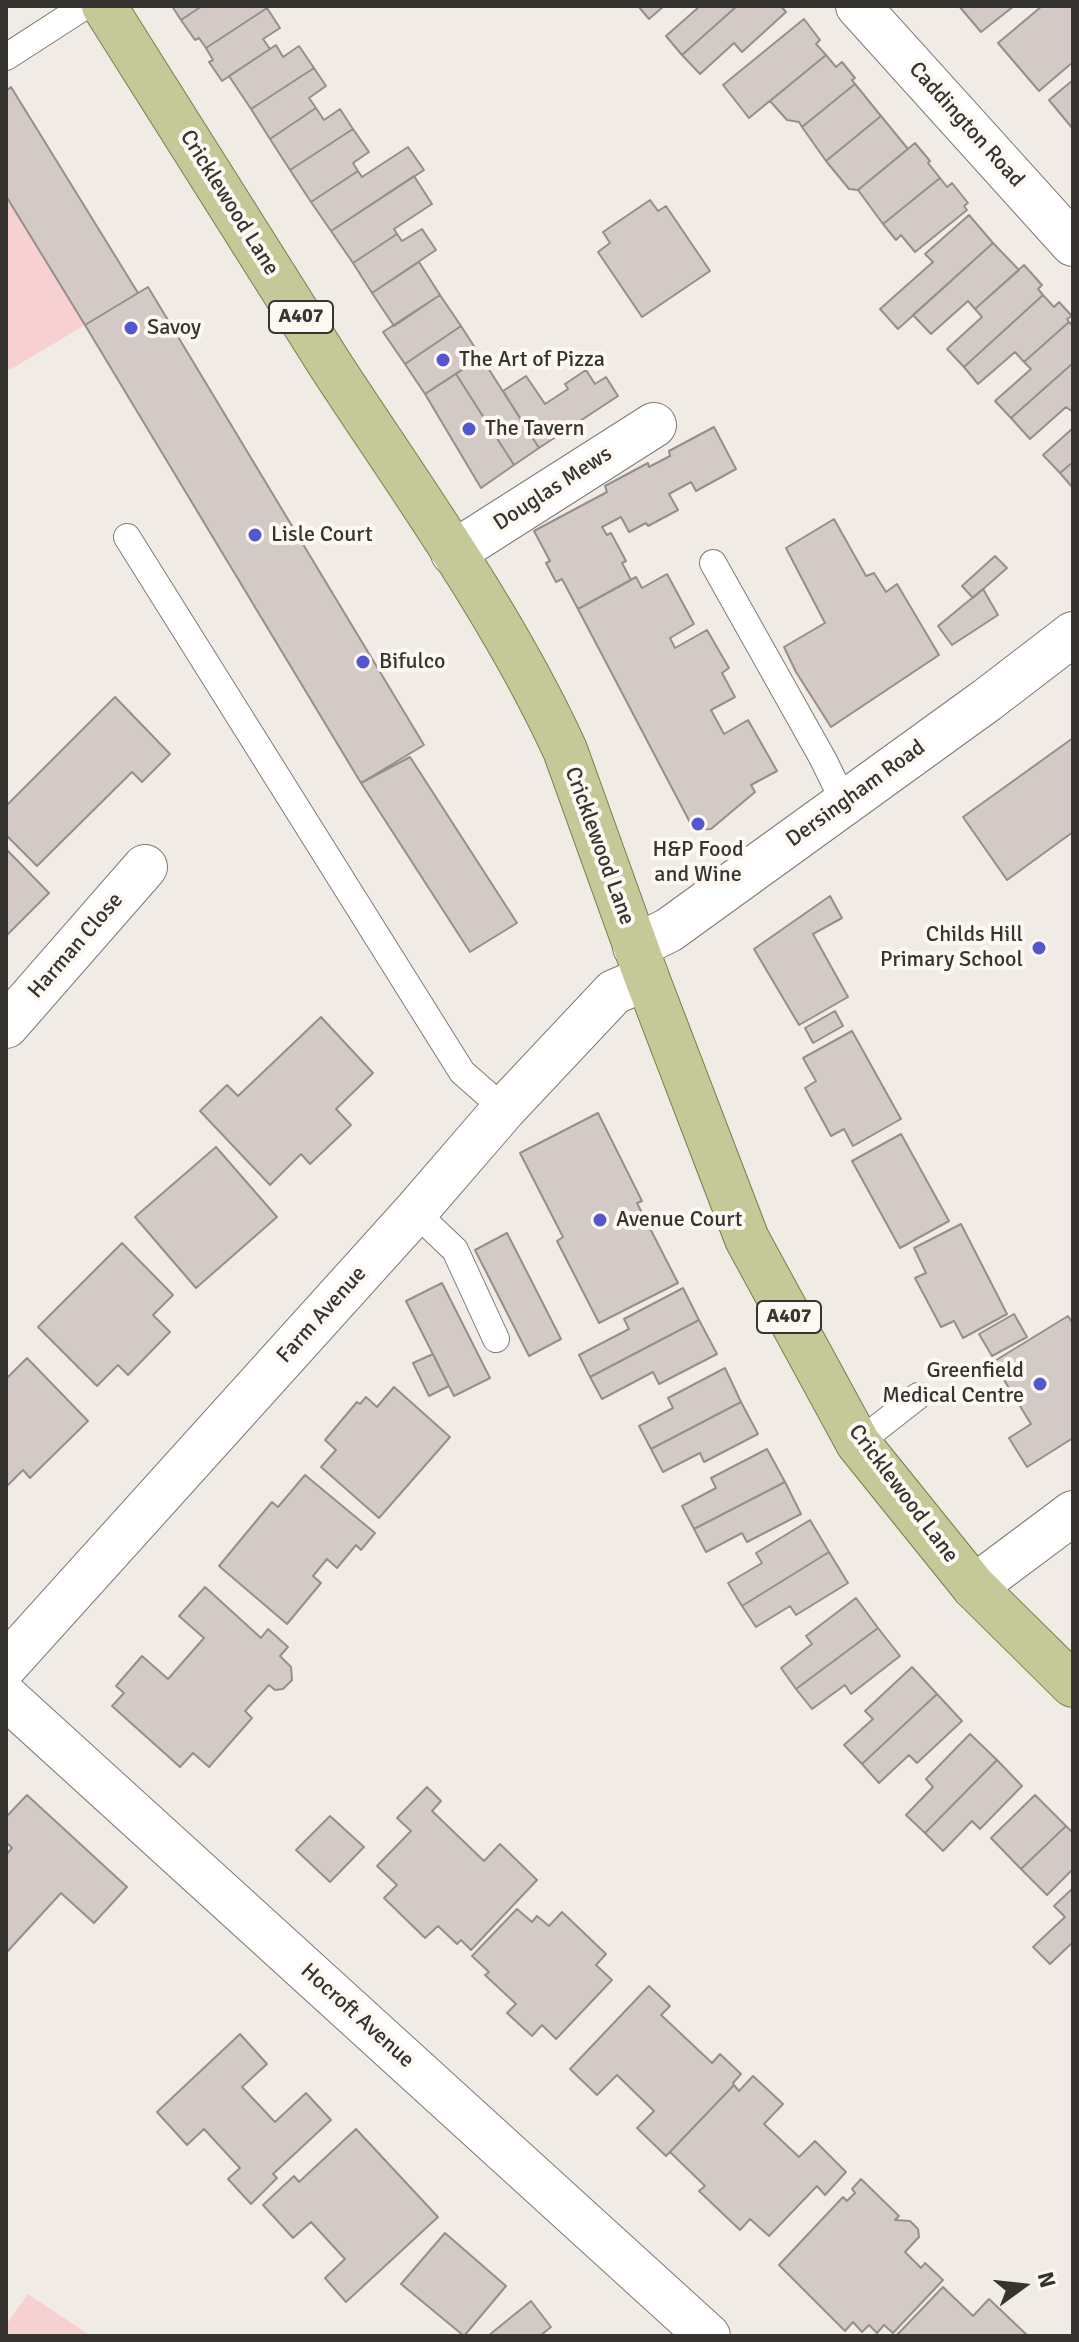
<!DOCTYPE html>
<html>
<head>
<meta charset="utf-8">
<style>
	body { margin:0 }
	#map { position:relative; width:1079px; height:2342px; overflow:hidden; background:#f0ebe4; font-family:Signika,sans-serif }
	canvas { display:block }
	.frame { position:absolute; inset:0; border:8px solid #363431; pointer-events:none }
	.north { position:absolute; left:983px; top:2246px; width:80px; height:80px; -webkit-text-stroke:6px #fdf8f1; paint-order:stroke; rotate:75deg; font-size:22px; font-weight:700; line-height:32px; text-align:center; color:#363431 }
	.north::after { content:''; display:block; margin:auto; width:28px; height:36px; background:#363431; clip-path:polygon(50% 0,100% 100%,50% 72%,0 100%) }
</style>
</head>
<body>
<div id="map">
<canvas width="1079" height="2342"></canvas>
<div class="frame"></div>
<div class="north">N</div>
</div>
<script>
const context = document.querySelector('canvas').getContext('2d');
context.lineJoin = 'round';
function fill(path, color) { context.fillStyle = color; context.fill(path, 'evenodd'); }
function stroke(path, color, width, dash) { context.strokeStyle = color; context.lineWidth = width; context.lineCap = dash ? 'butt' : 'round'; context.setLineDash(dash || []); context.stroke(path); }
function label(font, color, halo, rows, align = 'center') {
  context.font = font + ' Signika,sans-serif'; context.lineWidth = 8; context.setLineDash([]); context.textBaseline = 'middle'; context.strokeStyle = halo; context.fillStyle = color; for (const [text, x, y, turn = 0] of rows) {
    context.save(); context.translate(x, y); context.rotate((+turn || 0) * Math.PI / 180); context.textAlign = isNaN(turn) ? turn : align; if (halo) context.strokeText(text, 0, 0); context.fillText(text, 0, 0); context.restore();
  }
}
const green = new Path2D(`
	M6,196L85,325L6,372Z
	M28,2294L91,2336H6V2325Z`);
const building = new Path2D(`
	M172,6H202L181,20Z
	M202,6H265L267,8L206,48L199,38L195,40L181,20Z
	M638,6H664L649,19Z
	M700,6H737L682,55L666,36Z
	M737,6H781L786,12L742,52L734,43L700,74L682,55Z
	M959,6H1014L981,32Z
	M1042,6H1073V62L1039,91L998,43Z
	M267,8L280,28L263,39L270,49L222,81L209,62L213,60L206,48Z
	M804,19L820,40L816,44L826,55L749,118L723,85Z
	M276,45L283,57L299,46L314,68L251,109L229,76Z
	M826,55L836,67L842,62L855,78L852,80L855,84L802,127L799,122L787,120L770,101Z
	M314,68L326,86L309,98L316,108L270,139L251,109Z
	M1073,80V129L1049,100Z
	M855,84L881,116L826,161L802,127Z
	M11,87L138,293L85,325L6,196V91Z
	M316,108L324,120L340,109L353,129L290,170L270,139Z
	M881,116L908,149L858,190L849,189L826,161Z
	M353,129L369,152L353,163L358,171L311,202L290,170Z
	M915,143L930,161L928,163L940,178L883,224L858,190Z
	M408,147L424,170L331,231L311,202L358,171L362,177Z
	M414,176L432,204L394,229L397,234L353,263L331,231Z
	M940,178L947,187L952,183L968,203L964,206L967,210L915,252L901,235L896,240L883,224Z
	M650,200L658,211L666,206L710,271L642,317L598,252L610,243L603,232Z
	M969,215L993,243L898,329L880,309L933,262L925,254Z
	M422,229L436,250L372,293L353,263L397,234L402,241Z
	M993,243L1019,270L975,309L968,301L931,334L913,315Z
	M419,262L440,295L394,326L372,293Z
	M1024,265L1042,285L1038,289L1043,295L964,367L947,349L982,317L975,309Z
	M148,287L424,745L361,783L85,325Z
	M440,295L461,326L405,364L383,332Z
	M1043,295L1054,307L1059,302L1072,316L1067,319L1069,322L1024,362L1015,352L978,384L964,367Z
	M1069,322L1073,326V363L1011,418L995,401L1031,369L1024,362Z
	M461,326L481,357L425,394L405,364Z
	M481,357L539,448L514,465L456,374Z
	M1073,363V412L1066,407L1030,439L1011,418Z
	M586,370L595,384L606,377L618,396L539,448L503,391L526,376L545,404L568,389L565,384Z
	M456,374L514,465L481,488L425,394Z
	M714,427L736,469L696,491L691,482L669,494L678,510L648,526L646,523L629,532L621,517L602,527L607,535L611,533L626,561L622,563L631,580L578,609L562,579L556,582L546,563L550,561L534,531L607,492L605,486L648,463L649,467L670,456L669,451Z
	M1073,428V462L1060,473L1043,455Z
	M1073,462V488L1060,473Z
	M834,519L866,576L874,573L886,592L897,584L939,655L831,727L796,672L784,647L825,623L786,548Z
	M995,556L1007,568L973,598L962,586Z
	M667,574L694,624L670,638L675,648L707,630L729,668L722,673L735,697L711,710L724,734L748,720L777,771L751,785L755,792L711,829L694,830L578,609L636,577L642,588Z
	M983,589L998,615L952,645L938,626Z
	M115,697L170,754L142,782L132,772L37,866L6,835V806Z
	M1073,738V832L1007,880L963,817Z
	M410,757L517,923L470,952L361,783Z
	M6,849L49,893L6,936Z
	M830,896L842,918L813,934L848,997L799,1025L754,949Z
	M835,1011L843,1026L813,1043L805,1028Z
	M321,1017L373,1073L336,1109L351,1125L310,1164L301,1154L270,1185L200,1111L227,1085L238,1096Z
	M852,1031L901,1119L853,1146L844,1129L831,1136L805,1088L816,1081L803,1058Z
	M598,1113L642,1201L637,1203L678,1283L599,1323L557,1241L563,1237L520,1153Z
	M901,1134L949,1221L900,1248L852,1161Z
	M216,1147L277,1217L196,1288L135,1217Z
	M961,1224L1007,1314L963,1338L954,1321L941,1327L915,1278L926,1273L914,1248Z
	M507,1233L561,1339L529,1356L475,1250Z
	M122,1243L173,1295L153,1315L170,1332L128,1375L118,1365L97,1386L38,1327Z
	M442,1283L490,1378L454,1396L406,1301Z
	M683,1288L699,1320L590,1377L579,1355L629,1329L624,1319Z
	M1014,1314L1027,1337L992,1356L979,1334Z
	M1068,1316L1073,1324V1438L1027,1467L1009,1438L1031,1424L993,1362Z
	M699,1320L717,1354L659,1384L653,1372L602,1399L590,1377Z
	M433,1354L449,1386L429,1396L413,1363Z
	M27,1358L88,1421L30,1478L23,1470L6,1487V1379Z
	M725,1368L741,1402L651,1449L639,1426L673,1408L668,1398Z
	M394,1387L450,1437L379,1518L321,1467L336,1450L325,1440L357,1402L360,1404L366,1397L377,1407Z
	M741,1402L758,1434L704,1462L700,1453L663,1472L651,1449Z
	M767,1449L785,1482L694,1529L682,1506L716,1488L711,1478Z
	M305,1475L375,1533L361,1550L356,1545L337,1568L327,1559L313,1576L321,1583L287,1624L219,1566L272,1502L278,1507Z
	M785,1482L801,1514L747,1542L742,1533L706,1552L694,1529Z
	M810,1520L829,1552L742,1606L728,1583L762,1563L756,1553Z
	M829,1552L848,1583L796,1615L790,1606L756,1627L742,1606Z
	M205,1587L261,1638L268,1629L288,1647L280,1656L291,1667L292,1680L283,1689L275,1690L269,1685L245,1711L252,1718L209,1767L193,1753L180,1767L112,1706L124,1693L116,1686L142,1656L168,1679L204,1638L179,1616Z
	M856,1598L878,1628L796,1689L781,1668L812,1644L806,1636Z
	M878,1628L900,1656L851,1694L845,1685L812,1709L796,1689Z
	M912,1667L937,1694L862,1764L844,1745L873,1719L865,1711Z
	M937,1694L962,1721L917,1763L909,1755L879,1783L862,1764Z
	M970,1734L997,1760L925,1833L906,1815L933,1787L926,1779Z
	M997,1760L1022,1786L980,1829L972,1821L943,1851L925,1833Z
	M427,1787L441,1801L432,1811L484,1861L500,1844L537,1880L471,1950L461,1940L457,1944L438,1926L425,1938L384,1898L397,1885L377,1866L411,1831L397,1818Z
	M27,1795L127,1887L94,1923L61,1893L6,1953V1855L12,1848L6,1842V1817Z
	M1035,1795L1066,1826L1021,1869L991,1838Z
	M330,1816L364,1847L330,1882L296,1850Z
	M1066,1826L1073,1833V1869L1047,1895L1021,1869Z
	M1073,1888V1942L1050,1964L1033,1947L1065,1917L1054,1906Z
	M517,1909L532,1922L537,1916L549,1926L562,1912L606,1954L596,1965L612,1980L556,2039L542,2025L532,2036L507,2013L516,2004L485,1975L489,1972L472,1956Z
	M649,1986L670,2006L661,2015L712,2063L720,2054L741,2074L733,2083L734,2085L666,2156L637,2128L654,2111L617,2075L597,2095L570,2069Z
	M240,2034L267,2064L242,2087L275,2122L306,2093L331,2120L273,2174L277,2178L251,2204L228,2179L240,2168L204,2129L187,2145L157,2112Z
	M753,2076L783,2104L764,2124L799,2157L815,2141L846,2172L825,2195L817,2186L769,2236L750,2219L740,2230L699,2191L705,2186L670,2152L734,2085L739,2091Z
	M356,2129L438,2217L346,2302L325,2278L345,2259L311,2222L293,2238L263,2205L294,2176L299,2182Z
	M861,2179L899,2216L895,2220L910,2221L918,2229L919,2237L905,2252L921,2268L925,2263L943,2280L893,2333L884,2325L877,2333L869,2325L862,2332L853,2322L845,2331L779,2265L843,2197L847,2201L855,2193L852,2189Z
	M445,2233L506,2286L464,2336L401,2284Z
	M943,2287L973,2316L989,2299L1028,2336H896Z
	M531,2301L551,2327L540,2336H488Z`);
const service = new Path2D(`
	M6,57L85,6
	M127,537L462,1072L504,1109
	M713,563L823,759L844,802
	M415,1212L455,1250L496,1339
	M858,1443L918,1396`);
const minor = new Path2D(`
	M858,6L1073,244
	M453,553L654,425
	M635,947L669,930L987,700L1073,634
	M6,1026L145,867
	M974,1587L1073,1513
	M6,1665L415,1212L504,1109L614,992L647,978
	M6,1697L708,2336`);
const primary = new Path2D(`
	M104,6C180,126 255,247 331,366C412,490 503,615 565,750L647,978L747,1239L858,1443L974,1587L1073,1685`);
const markers = [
	[131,328,8,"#5456cd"],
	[443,360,8,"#5456cd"],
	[469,429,8,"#5456cd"],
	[255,535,8,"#5456cd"],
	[363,662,8,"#5456cd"],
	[698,824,8,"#5456cd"],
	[1039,948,8,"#5456cd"],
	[600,1220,8,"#5456cd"],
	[1040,1384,8,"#5456cd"]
];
const shields = [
	[301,317,64],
	[789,1317,64]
];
const shieldNames = [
	["A407",301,317],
	["A407",789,1317]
];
const streetNames = [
	["Caddington Road",966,125,48],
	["Cricklewood Lane",229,203,58],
	["Douglas Mews",553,489,-33],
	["Dersingham Road",856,794,-36],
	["Cricklewood Lane",599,846,70],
	["Harman Close",76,946,-49],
	["Farm Avenue",322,1315,-48],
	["Cricklewood Lane",903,1494,53],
	["Hocroft Avenue",357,2016,42]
];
const poiNames = [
	["Savoy",147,328],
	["The Art of Pizza",459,360],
	["The Tavern",485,429],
	["Lisle Court",271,535],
	["Bifulco",379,662],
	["H&P Food",698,850,"center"],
	["and Wine",698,875,"center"],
	["Childs Hill",1023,935,"right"],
	["Primary School",1023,960,"right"],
	["Avenue Court",616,1220],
	["Greenfield",1024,1371,"right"],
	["Medical Centre",1024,1396,"right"]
];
fill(green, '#f7d1d2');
fill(building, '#d3cac6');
stroke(building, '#968e8a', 2);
stroke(service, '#7f7a74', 28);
stroke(minor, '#7f7a74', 46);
stroke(primary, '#7a7d47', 46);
stroke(service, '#fff', 26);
stroke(minor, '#fff', 44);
stroke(primary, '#c5c998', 44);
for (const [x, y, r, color] of markers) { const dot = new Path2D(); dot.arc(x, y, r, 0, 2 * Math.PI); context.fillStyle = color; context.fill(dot); stroke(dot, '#fdf8f1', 3); }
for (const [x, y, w] of shields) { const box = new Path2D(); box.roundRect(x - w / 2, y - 16, w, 32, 6); context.fillStyle = '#fdf8f1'; context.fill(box); stroke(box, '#363431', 2); }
label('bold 20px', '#363431', null, shieldNames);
label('22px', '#363431', '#fdf8f1', streetNames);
label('22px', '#363431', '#fdf8f1', poiNames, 'left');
</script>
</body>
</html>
